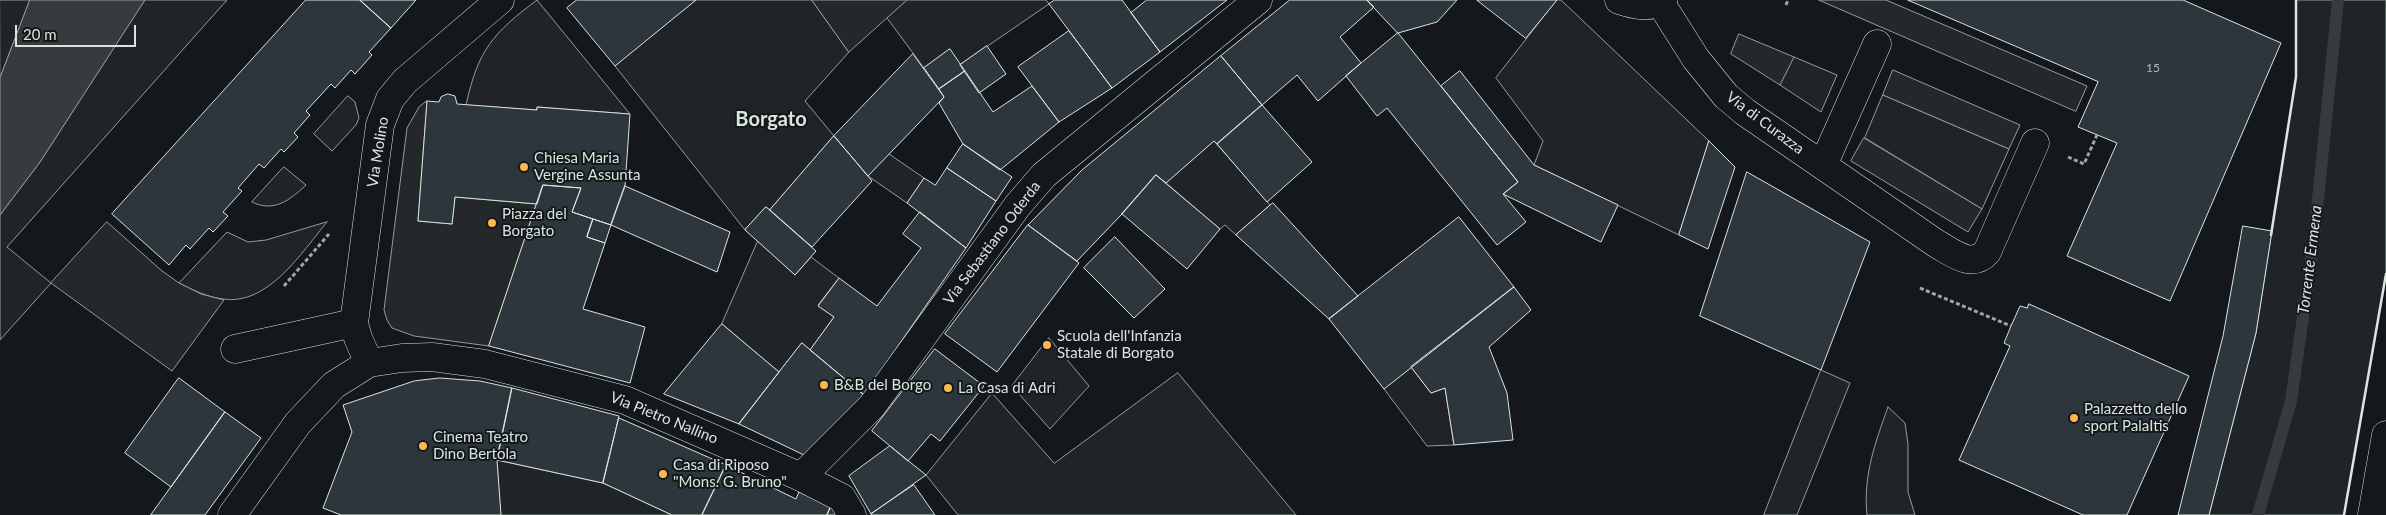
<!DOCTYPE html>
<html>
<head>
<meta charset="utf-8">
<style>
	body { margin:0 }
	#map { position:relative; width:2386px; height:515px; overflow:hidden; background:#14181c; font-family:Lato,sans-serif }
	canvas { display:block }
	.scale { position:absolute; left:15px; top:25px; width:121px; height:22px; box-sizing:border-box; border:2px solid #d8e6dc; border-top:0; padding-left:6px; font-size:15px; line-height:18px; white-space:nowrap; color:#d8e6dc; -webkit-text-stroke:4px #14181c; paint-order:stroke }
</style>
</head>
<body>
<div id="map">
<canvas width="2386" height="515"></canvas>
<div class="scale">20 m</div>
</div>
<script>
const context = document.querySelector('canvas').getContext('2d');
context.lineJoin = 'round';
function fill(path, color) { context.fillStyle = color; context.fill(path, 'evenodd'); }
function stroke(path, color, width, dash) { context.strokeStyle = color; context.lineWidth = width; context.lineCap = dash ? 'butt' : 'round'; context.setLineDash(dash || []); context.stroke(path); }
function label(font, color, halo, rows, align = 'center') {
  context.font = font + ' Lato,sans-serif'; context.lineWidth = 4; context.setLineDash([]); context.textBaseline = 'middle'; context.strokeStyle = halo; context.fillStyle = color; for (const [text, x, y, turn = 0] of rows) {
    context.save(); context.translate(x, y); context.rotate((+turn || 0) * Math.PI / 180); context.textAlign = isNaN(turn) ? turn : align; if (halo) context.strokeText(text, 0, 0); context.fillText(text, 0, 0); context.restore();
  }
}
const green = new Path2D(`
	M0,0H30L0,78Z
	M145,0H227L7,247L51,283L0,340V215L40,162Z
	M537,0L630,114L537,107V110L466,105C478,50 493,33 537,0Z
	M696,0H812L849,52L805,101L834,136L770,210L766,207L745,230L615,66Z
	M907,0H1046L1049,4L960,65L950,50L924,68L887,18Z
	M1557,0H1561L1709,141L1679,235L1534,165L1543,141L1496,78Z
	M2296,0H2386V274L2344,515H2209L2256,333L2296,77Z
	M1794,57L1837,75L1821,112L1780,85Z
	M1883,95L2009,149L1982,209L1865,138Z
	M348,96L355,102L359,118L356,125L332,151L314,134Z
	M1214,141L1270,205L1236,235L1225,225L1220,229L1166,183Z
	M889,154L924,178L907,203L868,176Z
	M284,167L306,185C290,200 274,213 252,202Z
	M327,222C302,252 268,306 223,299C207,297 193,290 179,283L227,232L248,242L266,240Z
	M758,241L795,275L811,257L839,278L818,305L834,317L810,350L802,343L779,372L722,324Z
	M1049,338L1089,386L1050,429L1012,386Z
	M1411,367L1431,393L1445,388L1454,445L1427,446L1384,389Z
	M1821,370L1850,383L1797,515H1764Z
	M1178,373L1296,515H958L926,475L992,393L1054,463Z
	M1888,407L1905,423L1908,444V492L1915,515H1867C1863,476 1875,443 1888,407Z
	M497,460L603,483L672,515H501Z`);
const parking = new Path2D(`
	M812,0H907L849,52Z
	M1819,0H1886L2087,86L2076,111Z
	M1739,34L1794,57L1780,85L1731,54Z
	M1893,70L2020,125L2009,149L1883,95Z
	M427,101L418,221L452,224L455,197L537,204L489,346L414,336L392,328L387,320L384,310L407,128L419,107Z
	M1864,138L1982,209L1968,232L1851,161Z
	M107,222L162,271L179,283L201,294L224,300L172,371L51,283Z`);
const water = new Path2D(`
	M30,0H145L40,162L0,215V78Z`);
const stream = new Path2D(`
	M2258,515L2291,401L2314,239L2338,0`);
const building = new Path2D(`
	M306,0H360L391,28L369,52L372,55L355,74L351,70L335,88L331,84L306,111L310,115L294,133L298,137L284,152L281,149L264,168L259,164L238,188L242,191L223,212L228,216L213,232L209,228L190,249L186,245L169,265L112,214Z
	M360,0H416L391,28Z
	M577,0H696L615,66L567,8Z
	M1055,0H1122L1160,52L1112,88L1049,4Z
	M1147,0H1227L1160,52L1131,13Z
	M1290,0H1367L1374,7L1340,37L1361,63L1318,101L1297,75L1262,105L1221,56Z
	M1367,0H1457L1437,22L1398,33Z
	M1477,0H1557L1526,38Z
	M1908,0H2183L2281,43L2170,301L2067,256L2117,143L2078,127L2098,82Z
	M1069,31L1112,88L1059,122L1018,67Z
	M1398,33L1518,182L1503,194L1526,222L1497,245L1387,108L1377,116L1346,76Z
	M987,46L1006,74L979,93L960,65Z
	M950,49L965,71L939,89L924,68Z
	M913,54L944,97L868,176L834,136Z
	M1221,56L1262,105L1217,144L1214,141L1166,183L1156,175L1122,214L1077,261L1028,225L1082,170Z
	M965,71L993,112L1032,86L1059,122L1000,170L963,144L939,103L944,97L939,89Z
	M1460,71L1534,165L1618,205L1601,242L1503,194L1518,182L1441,86Z
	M448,94L455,96L457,104L537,110V107L630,114L625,186L611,225L572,212L581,188L543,185L537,204L455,197L452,224L418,221L427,101L439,102L441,97Z
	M1262,105L1312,162L1267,202L1217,144Z
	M834,136L872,181L812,247L770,210Z
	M1709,141L1735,167L1708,249L1679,235Z
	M963,144L1012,177L996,201L947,168Z
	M947,168L996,201L966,248L907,203L924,178L935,185Z
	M1747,172L1870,242L1821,370L1700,316Z
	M1156,175L1220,229L1187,269L1122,214Z
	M543,185L581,188L572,212L593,219L587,237L605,243L583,309L645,327L630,383L489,346Z
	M625,186L730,232L717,272L611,225Z
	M1273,203L1358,296L1329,319L1236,235Z
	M766,207L816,251L795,275L745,230Z
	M920,212L966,248L864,395L810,350L834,317L818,306L839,278L877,306L921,248L903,234Z
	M1459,217L1514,287L1384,389L1329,319Z
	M593,219L611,225L605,243L587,237Z
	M1028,225L1079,263L997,372L945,334Z
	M2243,226L2272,231L2256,333L2209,515H2178L2223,336Z
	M1115,237L1165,289L1134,318L1084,268Z
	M1514,287L1531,310L1489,347L1507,393L1513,440L1454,445L1445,388L1431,393L1411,367Z
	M2029,304L2189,376L2127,515H2083L1959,460L2010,346L2004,343L2011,326L2020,306L2027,308Z
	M722,324L779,372L739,424L664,394Z
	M802,343L864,395L804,455L739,424Z
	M935,349L984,386L940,441L931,434L908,461L872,431Z
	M179,378L225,412L171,487L125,453Z
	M440,378L480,381L512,388L497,460L501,515H341L323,508L352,432L343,405L414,381Z
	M512,388L619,416L603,483L497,460Z
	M225,412L261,438L205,515H151Z
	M619,418L726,465L702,515H672L603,483Z
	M890,446L926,475L871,514L849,476Z
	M726,465L796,499L799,492L831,506L827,515H702Z
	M914,485L935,515H872L871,514Z
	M831,506L837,515H827Z`);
const path = new Path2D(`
	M1786,5L1788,0
	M2068,157L2084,164L2097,135
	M284,286L329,234
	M1920,288L2011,326`);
const minor = new Path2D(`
	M1660,2L1696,59L1726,96L1745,112L1937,244C1953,253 1972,269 1987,252L2035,143
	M1823,165L1877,44
	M235,349L354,323
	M801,477L842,498L852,515`);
const major = new Path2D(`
	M1619,0C1634,5 1649,9 1663,0
	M369,363L358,338L354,323L380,125L390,99L405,81L500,0
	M232,515L298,423L334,385L369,363L402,358L432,357L485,364L625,400L801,477L872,406L1018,205L1044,175L1258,0
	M2372,515L2386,435`);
const wall = new Path2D(`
	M2271,235L2296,77V0
	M2344,515L2386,274`);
const markers = [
	[524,167,5,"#ffb74d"],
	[492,223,5,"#ffb74d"],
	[1047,345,5,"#ffb74d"],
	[824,385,5,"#ffb74d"],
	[948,388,5,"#ffb74d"],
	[2074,418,5,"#ffb74d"],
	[423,446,5,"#ffb74d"],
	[663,474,5,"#ffb74d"]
];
const numberNames = [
	["15",2153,68]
];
const streetNames = [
	["Via di Curazza",1765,123,37],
	["Via Molino",378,152,-81],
	["Via Sebastiano Oderda",992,243,-53],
	["Via Pietro Nallino",664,418,22]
];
const poiNames = [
	["Chiesa Maria",534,158],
	["Vergine Assunta",534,175],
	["Piazza del",502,214],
	["Borgato",502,231],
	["Scuola dell'Infanzia",1057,336],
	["Statale di Borgato",1057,353],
	["B&B del Borgo",834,385],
	["La Casa di Adri",958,388],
	["Palazzetto dello",2084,409],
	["sport PalaItis",2084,426],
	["Cinema Teatro",433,437],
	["Dino Bertola",433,454],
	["Casa di Riposo",673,465],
	["\"Mons. G. Bruno\"",673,482]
];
const waterNames = [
	["Torrente Ermena",2310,260,-83]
];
const districtNames = [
	["Borgato",771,120]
];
fill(green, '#202428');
stroke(green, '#939e99', 1);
fill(parking, '#24282b');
stroke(parking, '#939e99', 1);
fill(water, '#363b3e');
stroke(water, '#939e99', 1);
stroke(stream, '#363b3e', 12);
fill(building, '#2c363c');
stroke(building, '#d8e6dc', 1);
stroke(minor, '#d8e6dc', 29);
stroke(major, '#d8e6dc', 29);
stroke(path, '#9da8a2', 3, [4, 2.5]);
stroke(minor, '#14181c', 28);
stroke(major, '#14181c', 28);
stroke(wall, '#d8e6dc', 2.5);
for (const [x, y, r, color] of markers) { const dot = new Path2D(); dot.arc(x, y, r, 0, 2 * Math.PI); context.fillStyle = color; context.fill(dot); stroke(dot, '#14181c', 2); }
label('12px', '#adbab4', null, numberNames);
label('15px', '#d8e6dc', '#14181c', streetNames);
label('15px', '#d8e6dc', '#14181c', poiNames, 'left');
label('italic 16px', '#d8e6dc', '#14181c', waterNames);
label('bold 20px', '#d8e6dc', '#14181c', districtNames);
</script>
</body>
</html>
